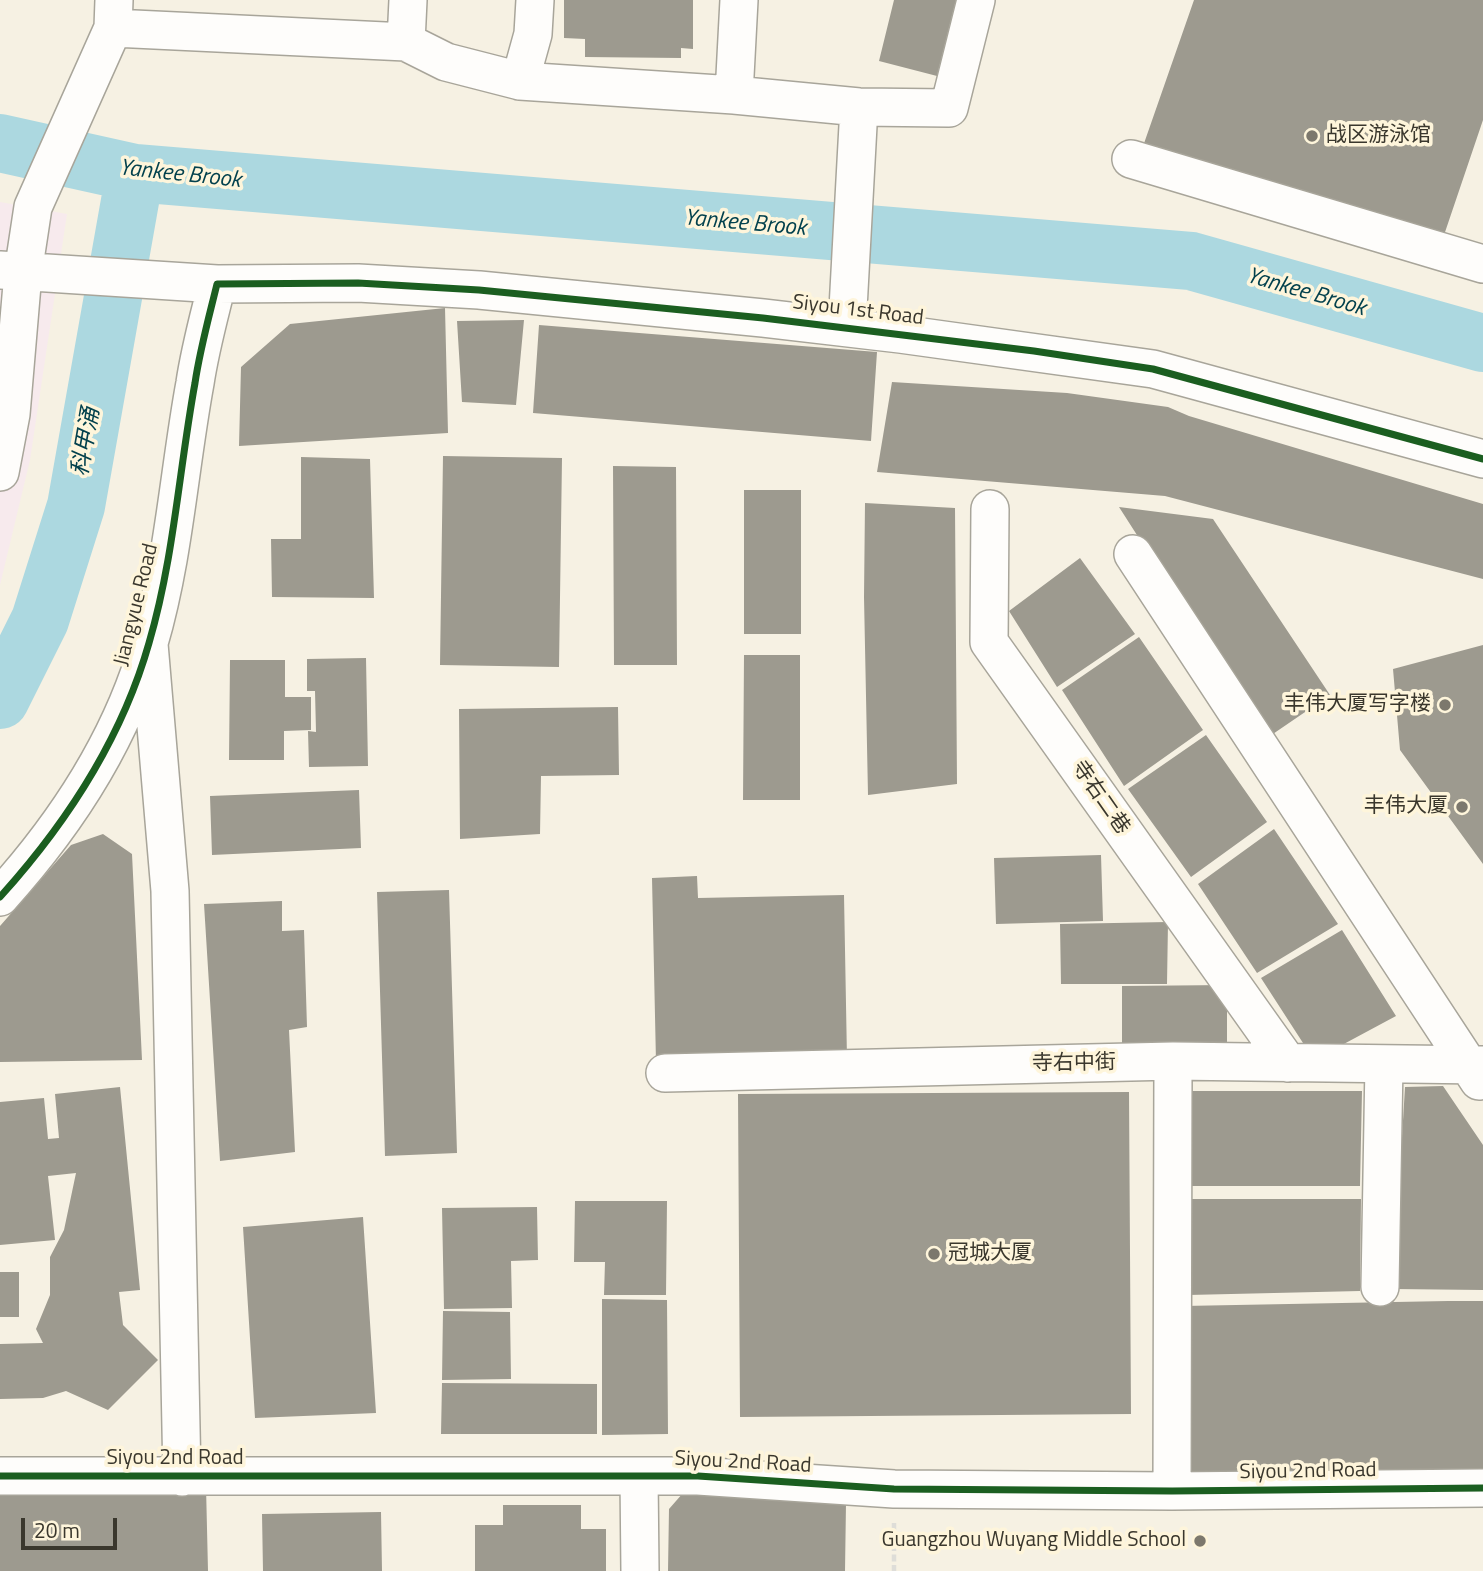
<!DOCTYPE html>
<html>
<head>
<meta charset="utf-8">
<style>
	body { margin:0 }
	#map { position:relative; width:1483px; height:1571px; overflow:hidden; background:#f6f1e3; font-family:"Titillium Web",sans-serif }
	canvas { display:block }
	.scale { position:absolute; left:21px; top:1518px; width:96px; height:32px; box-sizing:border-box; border:4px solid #3a372d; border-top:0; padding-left:9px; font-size:21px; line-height:24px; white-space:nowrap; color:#3a372d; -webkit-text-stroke:5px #fef5db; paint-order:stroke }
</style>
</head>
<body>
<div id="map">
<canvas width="1483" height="1571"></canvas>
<div class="scale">20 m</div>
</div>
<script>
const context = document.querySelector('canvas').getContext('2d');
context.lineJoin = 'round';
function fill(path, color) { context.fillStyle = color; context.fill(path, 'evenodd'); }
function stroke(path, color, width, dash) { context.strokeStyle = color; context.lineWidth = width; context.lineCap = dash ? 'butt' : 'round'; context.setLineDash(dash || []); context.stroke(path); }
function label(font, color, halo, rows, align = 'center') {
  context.font = font + ' "Titillium Web","Noto Sans SC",sans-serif'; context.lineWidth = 7; context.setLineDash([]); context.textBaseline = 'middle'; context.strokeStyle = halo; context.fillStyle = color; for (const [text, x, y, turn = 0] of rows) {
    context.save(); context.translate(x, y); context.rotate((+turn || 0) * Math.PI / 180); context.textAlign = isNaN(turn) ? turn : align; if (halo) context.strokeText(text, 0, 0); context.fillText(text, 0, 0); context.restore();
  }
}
const commercial = new Path2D(`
	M0,202L67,214L30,460L0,585Z`);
const river = new Path2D(`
	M0,143L135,173L1191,261L1483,343
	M0,700L40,620L76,506L135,173`);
const building = new Path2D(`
	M564,0H693V49L681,48V58L585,57V39L564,38Z
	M894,0H956L937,76L879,61Z
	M1194,0H1483V120L1442,241L1141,152Z
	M445,308L448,433L239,446L241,367L290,324Z
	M524,320L516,405L462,402L457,321Z
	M539,325L877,352L871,441L533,413Z
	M892,382L1067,393L1168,407L1189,416L1483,504V579L1165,496L877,472Z
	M443,456L562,458L559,667L440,665Z
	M301,457L370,459L374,598L272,597L271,539H301Z
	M613,466L676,467L677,665H614Z
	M744,490H801V634H744Z
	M865,503L955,508L957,784L868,795L864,597Z
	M1119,507L1213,519L1330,695L1267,738Z
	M1080,558L1135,634L1057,687L1009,611Z
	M1139,637L1203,730L1124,786L1062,690Z
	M1483,645V864L1400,750L1393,669Z
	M744,655H800V800H743Z
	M366,658L368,766L309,767L308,731L316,732L315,691H307V659Z
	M230,660H285V697H311V730L284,731V760H229Z
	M618,707L619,775L541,776L540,834L460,839L459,709Z
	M1206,735L1267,822L1191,877L1128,789Z
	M359,790L361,848L212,855L210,796Z
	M1274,829L1338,924L1257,973L1198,884Z
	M103,834L132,854L142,1060L0,1062V926L71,845Z
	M1101,855L1103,921L996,924L994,858Z
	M697,876L698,898L844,895L847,1059L656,1062L652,878Z
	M449,890L457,1153L385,1156L377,892Z
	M282,901V931L304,930L307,1027L289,1030L295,1152L220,1161L204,904Z
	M1168,922L1167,984H1061L1060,924Z
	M1342,930L1396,1016L1314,1060L1261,978Z
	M1227,985V1053L1122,1054V986Z
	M1443,1086L1483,1145V1290L1393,1289L1405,1087Z
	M120,1087L140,1290L119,1292L123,1325L158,1360L108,1410L66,1391L43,1398L0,1399V1344L43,1343L36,1329L50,1295V1257L64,1230L76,1173L48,1176L55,1240L0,1245V1102L44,1098L48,1139L59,1138L55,1094Z
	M1192,1091H1362L1360,1186H1190Z
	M1129,1092L1131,1414L740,1417L738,1094Z
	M1189,1199H1361L1360,1291L1188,1295Z
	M575,1201H667L666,1295H604L605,1262H574Z
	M537,1207L538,1260L511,1261L512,1308L444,1309L442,1208Z
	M363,1217L376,1413L255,1418L243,1227Z
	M0,1272H19V1317H0Z
	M602,1299L667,1300L668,1434L602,1435Z
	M1448,1301H1483V1477L1185,1480L1183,1306Z
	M443,1311L510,1312L511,1379L442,1380Z
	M442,1383L597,1384V1434H441Z
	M206,1486L208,1571H0V1487Z
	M683,1493L846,1503L845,1571H668L669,1509Z
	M503,1505H581V1529H606V1571H475V1525H503Z
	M381,1512L382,1571H263L262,1514Z`);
const path = new Path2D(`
	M894,1523V1571`);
const minor = new Path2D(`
	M113,28L406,42L446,62L520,81L533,34L535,0
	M406,42L408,0
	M520,81L734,95L859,107L949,108L976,0
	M734,95L739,0
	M1131,159L1483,264
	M0,270L217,284L358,283L479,290L763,318L900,334L1153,369L1483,459
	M847,327L859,107
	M0,472L11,414L23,273L33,207L113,28L114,0
	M990,509L989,642L1288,1063
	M1133,554L1479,1081
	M149,644L170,891L182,1477
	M0,897C66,824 122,738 149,643C174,558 179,470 195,383C200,349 209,317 217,284
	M665,1073L1173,1061L1483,1065
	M1380,1287L1384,1064
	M0,1476H698L894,1489L1172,1491L1483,1488
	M639,1476L640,1571
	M1172,1491L1173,1061`);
const cycleway = new Path2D(`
	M0,897C66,824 122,738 149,643C174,558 179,470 195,383C200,349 209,317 217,284L358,283L479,290L763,318L1034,351L1153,369L1483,459
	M0,1476H698L894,1489L1172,1491L1483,1488`);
const markers = [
	[1312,136,7,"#7c786d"],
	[1445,705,7,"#7c786d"],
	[1462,807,7,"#7c786d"],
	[934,1254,7,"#7c786d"],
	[1200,1541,7,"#7c786d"]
];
const poiNames = [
	["战区游泳馆",1326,136,"left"],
	["丰伟大厦写字楼",1431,705],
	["丰伟大厦",1448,807],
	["冠城大厦",948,1254,"left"],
	["Guangzhou Wuyang Middle School",1186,1541]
];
const streetNames = [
	["Siyou 1st Road",858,311,7],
	["Jiangyue Road",137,605,-76],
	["寺右二巷",1100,798,55],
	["寺右中街",1074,1064,-1],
	["Siyou 2nd Road",175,1459],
	["Siyou 2nd Road",743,1463,3],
	["Siyou 2nd Road",1308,1472,-1]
];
const waterNames = [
	["Yankee Brook",180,175,6],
	["Yankee Brook",745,224,5],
	["Yankee Brook",1306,293,16],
	["科甲涌",87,442,-80]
];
fill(commercial, '#f7eaed');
stroke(river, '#acd8e0', 58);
fill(building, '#9d9a8f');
stroke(minor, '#a8a59a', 40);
stroke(path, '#deddd8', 4.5, [7, 3.5]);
stroke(minor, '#fefdfb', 37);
stroke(cycleway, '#1b5e20', 7);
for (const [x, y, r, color] of markers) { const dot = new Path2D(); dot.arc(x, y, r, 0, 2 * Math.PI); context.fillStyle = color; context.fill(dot); stroke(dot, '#fef5db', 2.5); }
label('21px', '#3a372d', '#fef5db', poiNames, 'right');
label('21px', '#3a372d', '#fef5db', streetNames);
label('italic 23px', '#03414d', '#fef5db', waterNames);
</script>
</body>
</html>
